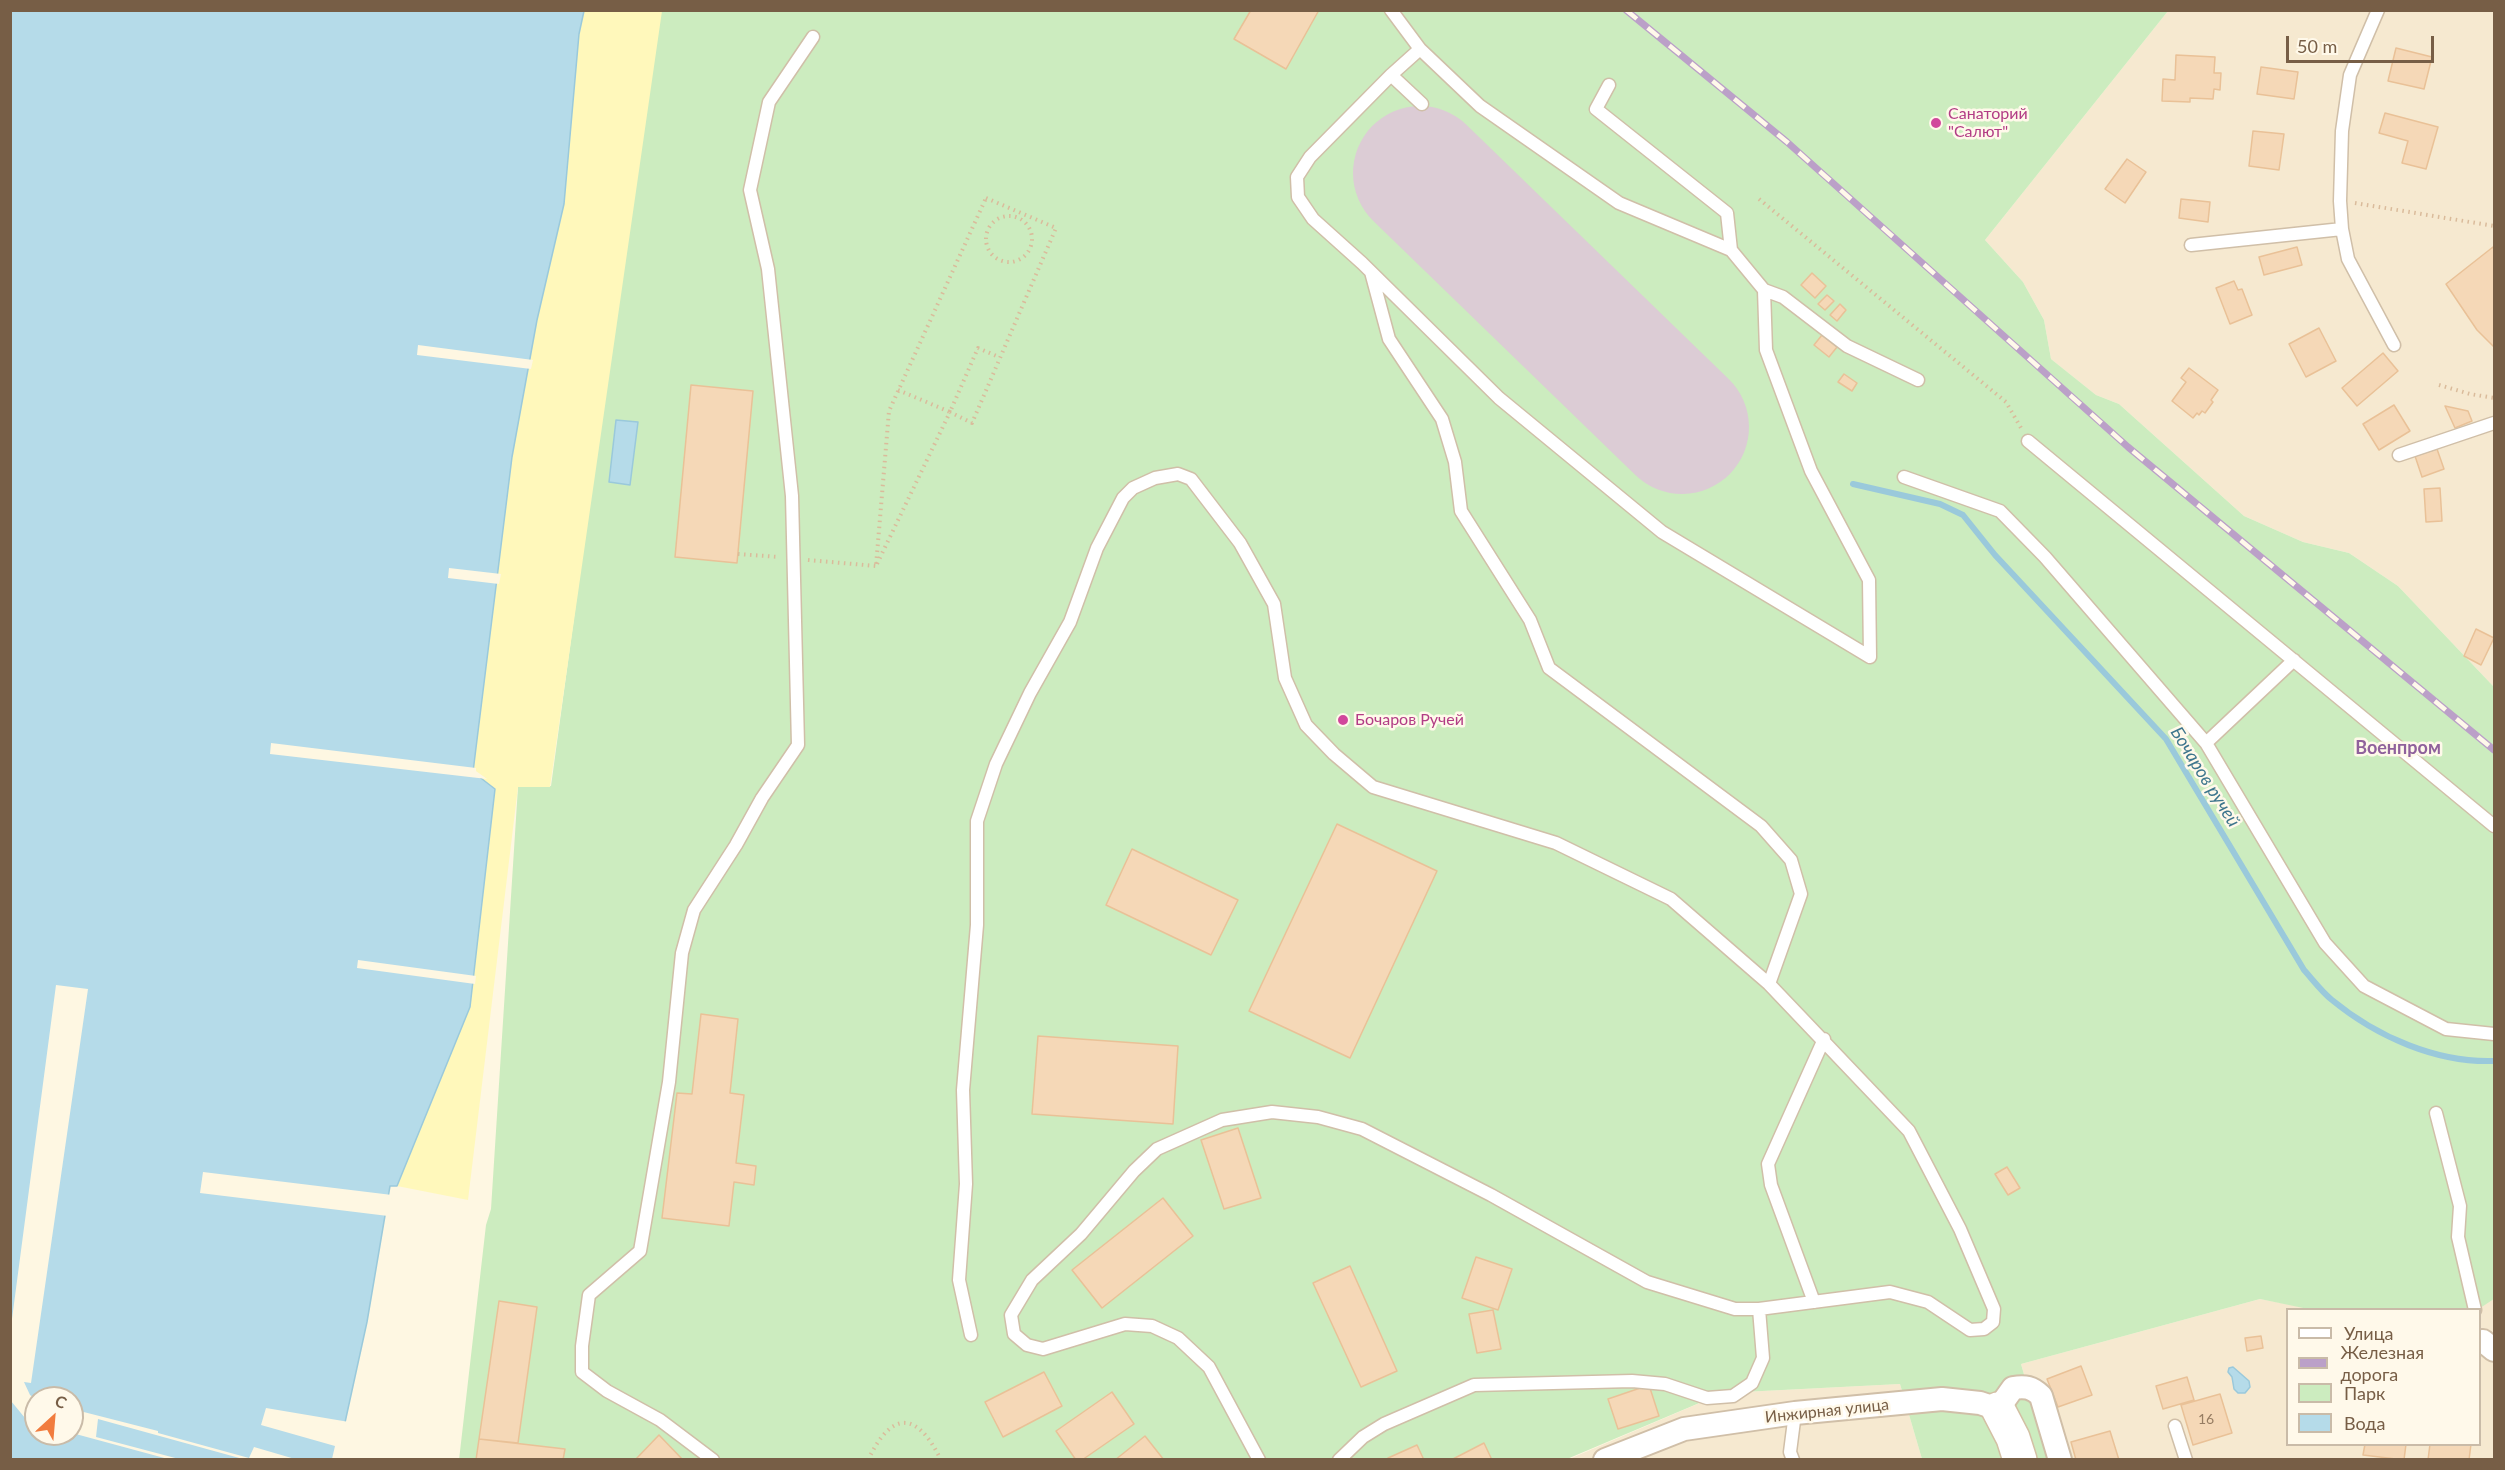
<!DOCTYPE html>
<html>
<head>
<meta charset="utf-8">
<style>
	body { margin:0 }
	#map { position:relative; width:2505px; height:1470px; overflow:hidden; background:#fef7e2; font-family:Lato,sans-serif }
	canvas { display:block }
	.frame { position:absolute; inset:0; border:12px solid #775e46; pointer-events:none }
	.legend { position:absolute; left:2286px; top:1308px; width:195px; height:138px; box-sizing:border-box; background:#fff9ea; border:2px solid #c9bba8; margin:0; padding:8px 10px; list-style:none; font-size:18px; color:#775e46 }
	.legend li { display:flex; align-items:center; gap:12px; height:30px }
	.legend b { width:30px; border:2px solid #c9bba8 }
	.north { position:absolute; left:24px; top:1386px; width:60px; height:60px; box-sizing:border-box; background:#fff9ea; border:2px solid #c9bba8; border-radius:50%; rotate:26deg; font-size:16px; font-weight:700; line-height:24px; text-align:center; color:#775e46 }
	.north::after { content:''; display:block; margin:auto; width:21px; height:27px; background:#f17c3e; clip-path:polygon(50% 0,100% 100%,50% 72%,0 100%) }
	.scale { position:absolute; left:2286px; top:36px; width:148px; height:27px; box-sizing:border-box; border:3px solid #775e46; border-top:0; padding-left:8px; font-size:18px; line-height:21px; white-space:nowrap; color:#775e46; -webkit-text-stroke:4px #fff9ea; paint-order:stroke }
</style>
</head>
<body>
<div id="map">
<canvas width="2505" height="1470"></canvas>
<div class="frame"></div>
<ul class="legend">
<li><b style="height:8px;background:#fff"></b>Улица</li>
<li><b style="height:8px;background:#bba0c8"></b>Железная дорога</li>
<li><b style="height:16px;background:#ccecbf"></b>Парк</li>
<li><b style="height:16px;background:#b5dbe9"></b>Вода</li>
</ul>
<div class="north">С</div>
<div class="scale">50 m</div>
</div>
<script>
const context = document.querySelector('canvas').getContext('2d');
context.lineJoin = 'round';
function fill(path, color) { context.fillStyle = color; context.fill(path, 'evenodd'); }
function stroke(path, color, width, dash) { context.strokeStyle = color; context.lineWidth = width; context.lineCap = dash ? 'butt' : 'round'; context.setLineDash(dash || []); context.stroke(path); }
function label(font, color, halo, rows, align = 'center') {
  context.font = font + ' Lato,sans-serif'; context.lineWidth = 5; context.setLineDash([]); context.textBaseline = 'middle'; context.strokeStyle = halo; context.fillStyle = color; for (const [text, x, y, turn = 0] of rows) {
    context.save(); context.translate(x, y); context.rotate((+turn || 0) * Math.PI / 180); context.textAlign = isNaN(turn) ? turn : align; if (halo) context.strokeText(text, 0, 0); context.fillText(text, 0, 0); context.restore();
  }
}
const residential = new Path2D(`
	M2168,11H2494V687L2398,586L2349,553L2303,542L2244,516L2119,404L2096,395L2051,359L2044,320L2023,282L1985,240Z
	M2260,1299L2313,1309L2288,1310V1444H2480V1310L2477,1309L2494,1299V1459H2048L2021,1364Z
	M1900,1384L1922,1459L1567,1460L1723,1393Z`);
const green = new Path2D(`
	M657,11H2168L1985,240L2023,282L2044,320L2051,359L2096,395L2119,404L2244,516L2303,542L2349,553L2398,586L2494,687V1299L2477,1310H2313L2260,1299L2021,1364L2048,1459H1922L1900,1384L1723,1393L1567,1459L459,1460L486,1225L491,1209L518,787L551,786Z`);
const sand = new Path2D(`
	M584,11H662L550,787H518L468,1200L397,1186L470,1007L473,772L512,457L537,320L564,204L579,34Z`);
const water = new Path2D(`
	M10,11H584L579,34L564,204L537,320L512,457L473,772L495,789L470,1007L397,1186H390L367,1322L337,1459H11ZM36,1398H72V1434H36Z
	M616,420L638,422L630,485L609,482Z
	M2233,1367L2249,1381L2250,1387L2245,1393H2238L2234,1389L2232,1377L2228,1372L2229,1368Z`);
const pier = new Path2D(`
	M418,345L533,360L531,369L417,355Z
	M449,568L501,574L499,584L448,578Z
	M271,743L476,768V771L487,779L270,754Z
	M358,960L476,976L475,984L357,968Z
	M56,985L88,989L31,1383L24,1382L30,1395L36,1399V1423L25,1418L11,1401L10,1334Z
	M203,1172L392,1195L388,1216L200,1193Z
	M266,1408L349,1422L341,1460L332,1459L335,1446L261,1425Z
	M72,1409L158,1431V1433L249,1458L254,1447L295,1459H243L98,1419L96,1437L179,1459H168L72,1433Z`);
const stream = new Path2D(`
	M1853,484L1940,504L1963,515L1995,555L2166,739L2304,970C2313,980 2322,992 2332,1000C2377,1037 2437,1063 2494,1061`);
const runway = new Path2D(`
	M1420,173L1682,427`);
const building = new Path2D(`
	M1251,10H1319L1286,69L1234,39Z
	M2396,48L2432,57L2424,89L2388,81Z
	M2176,55L2215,57L2214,73H2221L2220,90L2214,89L2213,99L2190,98V102L2162,101L2163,79L2175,80Z
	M2261,67L2298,72L2294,99L2257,94Z
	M2385,113L2438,127L2426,169L2402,163L2408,141L2379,133Z
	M2253,131L2284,134L2279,170L2249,166Z
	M2127,159L2146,172L2125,203L2105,189Z
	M2181,199L2210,202L2208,222L2179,218Z
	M2297,247L2302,265L2264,275L2259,257Z
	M2493,247L2494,250V347L2477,330L2446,284Z
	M1812,273L1826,286L1815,298L1801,285Z
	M2234,281L2238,290L2242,289L2252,315L2230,324L2216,288Z
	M1827,295L1834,301L1825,310L1818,304Z
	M1840,304L1846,310L1837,321L1830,315Z
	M2319,328L2336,361L2306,377L2289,344Z
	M1822,335L1837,347L1829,357L1814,345Z
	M2383,353L2398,371L2357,406L2342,388Z
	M2189,368L2218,390L2211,400L2213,402L2205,413L2202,411L2199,415L2197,413L2193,418L2172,401L2186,382L2181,378Z
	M1844,374L1857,383L1852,391L1838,382Z
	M691,385L753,391L737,563L675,557Z
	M2394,405L2410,431L2379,450L2363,424Z
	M2445,406L2468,411L2472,421L2455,428Z
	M2437,449L2444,469L2422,477L2415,456Z
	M2440,488L2442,521L2426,522L2424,489Z
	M2476,629L2494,638L2481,665L2464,656Z
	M1337,824L1437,871L1350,1058L1249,1011Z
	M1132,849L1238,900L1211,955L1106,905Z
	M701,1014L738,1019L730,1093L744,1095L736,1163L756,1166L754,1185L734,1182L729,1226L662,1218L677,1093L692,1094Z
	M1038,1036L1178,1046L1173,1124L1032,1114Z
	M1238,1128L1261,1198L1224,1209L1201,1140Z
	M2007,1167L2020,1188L2008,1195L1995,1174Z
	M1163,1198L1193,1236L1102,1308L1072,1270Z
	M1476,1257L1512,1269L1498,1310L1462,1298Z
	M1350,1266L1397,1371L1361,1387L1313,1283Z
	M499,1301L537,1307L518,1443L479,1439Z
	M1493,1310L1501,1349L1477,1353L1469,1314Z
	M2261,1336L2263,1348L2247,1351L2245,1338Z
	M2081,1366L2092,1395L2058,1407L2047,1379Z
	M1044,1372L1062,1406L1003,1437L985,1402Z
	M2187,1377L2194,1400L2163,1409L2156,1386Z
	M1649,1385L1659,1416L1618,1429L1608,1399Z
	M1112,1392L1134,1424L1082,1460H1076L1056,1431Z
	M2220,1394L2232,1433L2193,1445L2181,1405Z
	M2110,1431L2119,1460H2076L2071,1442Z
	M659,1435L683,1460H635Z
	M1145,1436L1164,1460H1115Z
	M479,1439L565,1449L563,1460H476Z
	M1484,1443L1492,1460H1451Z
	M2365,1444H2406L2404,1460L2363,1455Z
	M2430,1444H2471L2469,1460H2428Z
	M1417,1445L1424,1460H1389L1388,1458Z`);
const path = new Path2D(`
	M986,198L1056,228L972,423L950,412L876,566L889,411Z
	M1759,199L2006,402L2021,428
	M2355,203L2494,226
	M986 239a23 23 0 1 1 46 0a23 23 0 1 1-46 0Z
	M2439,385L2470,394L2494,398
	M898,390L950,412L978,348L999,357
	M738,554L779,557
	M808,560L876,566
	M868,1460C892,1410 917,1411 941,1460`);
const lane = new Path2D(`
	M1391,10L1420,49L1391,75L1310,157L1297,177L1298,197L1313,219L1362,263L1499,398L1662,532L1870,657
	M1420,49L1480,106L1619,203L1731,250L1764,290L1766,350L1811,471L1869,580L1870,657
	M1391,75L1422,104
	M1609,85L1596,109L1727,213L1731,250
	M2342,229L2348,259L2394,345
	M2191,245L2342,229L2340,201L2342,131L2350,75L2378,10
	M1371,272L1389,339L1442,419L1455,462L1461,511L1530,620L1549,668L1761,826L1791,860L1801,894L1769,984
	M1764,290L1783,297L1847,346L1918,380
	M2028,441L2494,826
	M2399,455L2494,423
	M1904,477L2000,511L2045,557L2206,743L2325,943L2364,986L2446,1029L2494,1034
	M2206,743L2294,660
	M2436,1113L2460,1206L2458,1237L2475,1310
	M1814,1302L1771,1185L1768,1164L1824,1039
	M971,1335L959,1280L966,1184L963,1090L977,925V821L996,764L1030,693L1070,622L1097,548L1123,498L1133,488L1155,478L1178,474L1191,479L1240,543L1274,604L1285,678L1306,725L1334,754L1373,787L1556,843L1671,899L1769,984L1909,1131L1960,1229L1994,1309L1993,1322L1984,1329L1970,1330L1928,1302L1890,1292L1759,1309H1735L1647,1282L1491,1195L1362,1129L1318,1117L1272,1112L1222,1120L1157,1149L1134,1171L1081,1234L1032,1280L1011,1315L1014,1334L1027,1345L1043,1349L1125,1324L1152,1326L1178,1338L1209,1367L1259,1460
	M2175,1426L2186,1460
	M713,1460L660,1420L607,1391L582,1372V1346L589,1295L640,1251L669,1082L682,953L694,910L736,845L762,798L798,745L792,496L768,269L750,190L769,102L813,37
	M1339,1460L1363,1437L1384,1424L1474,1385L1632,1381L1665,1384L1707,1398L1733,1396L1752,1383L1763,1358L1759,1309
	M1793,1460L1790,1452L1795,1413`);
const street = new Path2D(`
	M2483,1341L2494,1350
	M1605,1460L1684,1429L1795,1413L1942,1399L1980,1403L1998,1409L2013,1388C2025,1386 2032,1387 2041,1396L2060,1460`);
const secondary = new Path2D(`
	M1998,1409L2013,1438L2020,1460`);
const rail = new Path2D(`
	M1626,10L1787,142L2128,447L2494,750`);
const markers = [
	[1936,123,6,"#d1479c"],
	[1343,720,6,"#d1479c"]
];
const numberNames = [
	["16",2206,1419]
];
const hotelNames = [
	["Санаторий",1948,114],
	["\"Салют\"",1948,132],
	["Бочаров Ручей",1355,720]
];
const streetNames = [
	["Инжирная улица",1827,1411,-6]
];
const neighbourhoodNames = [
	["Военпром",2398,748]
];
const waterNames = [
	["Бочаров ручей",2205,777,58]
];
fill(residential, '#f6e9d0');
fill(green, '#ccecbf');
fill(sand, '#fff8bb');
fill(water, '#b5dbe9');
stroke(water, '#9ac9db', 1.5);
fill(pier, '#fef7e2');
stroke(stream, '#9ac9db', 6);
stroke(runway, '#dcccd5', 134);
fill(building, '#f5d8b7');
stroke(building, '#e9c197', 1.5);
stroke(lane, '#d0bfa8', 15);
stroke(street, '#d0bfa8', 26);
stroke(secondary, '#d3c0a4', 36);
stroke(path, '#dabb9b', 4, [1.5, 4.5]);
stroke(lane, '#fff', 12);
stroke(street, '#fff', 22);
stroke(secondary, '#fff', 33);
stroke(rail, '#bba0c8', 7);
stroke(rail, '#fff9ea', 4.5, [14]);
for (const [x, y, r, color] of markers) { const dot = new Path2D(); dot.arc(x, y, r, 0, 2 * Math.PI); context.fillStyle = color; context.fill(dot); stroke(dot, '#fff9ea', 2); }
label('14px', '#967c62', null, numberNames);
label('16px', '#b23c85', '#fff9ea', hotelNames, 'left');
label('16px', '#775e46', '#fff9ea', streetNames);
label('bold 18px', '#8f619c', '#fff9ea', neighbourhoodNames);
label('italic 18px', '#3e768d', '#fff9ea', waterNames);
</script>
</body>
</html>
